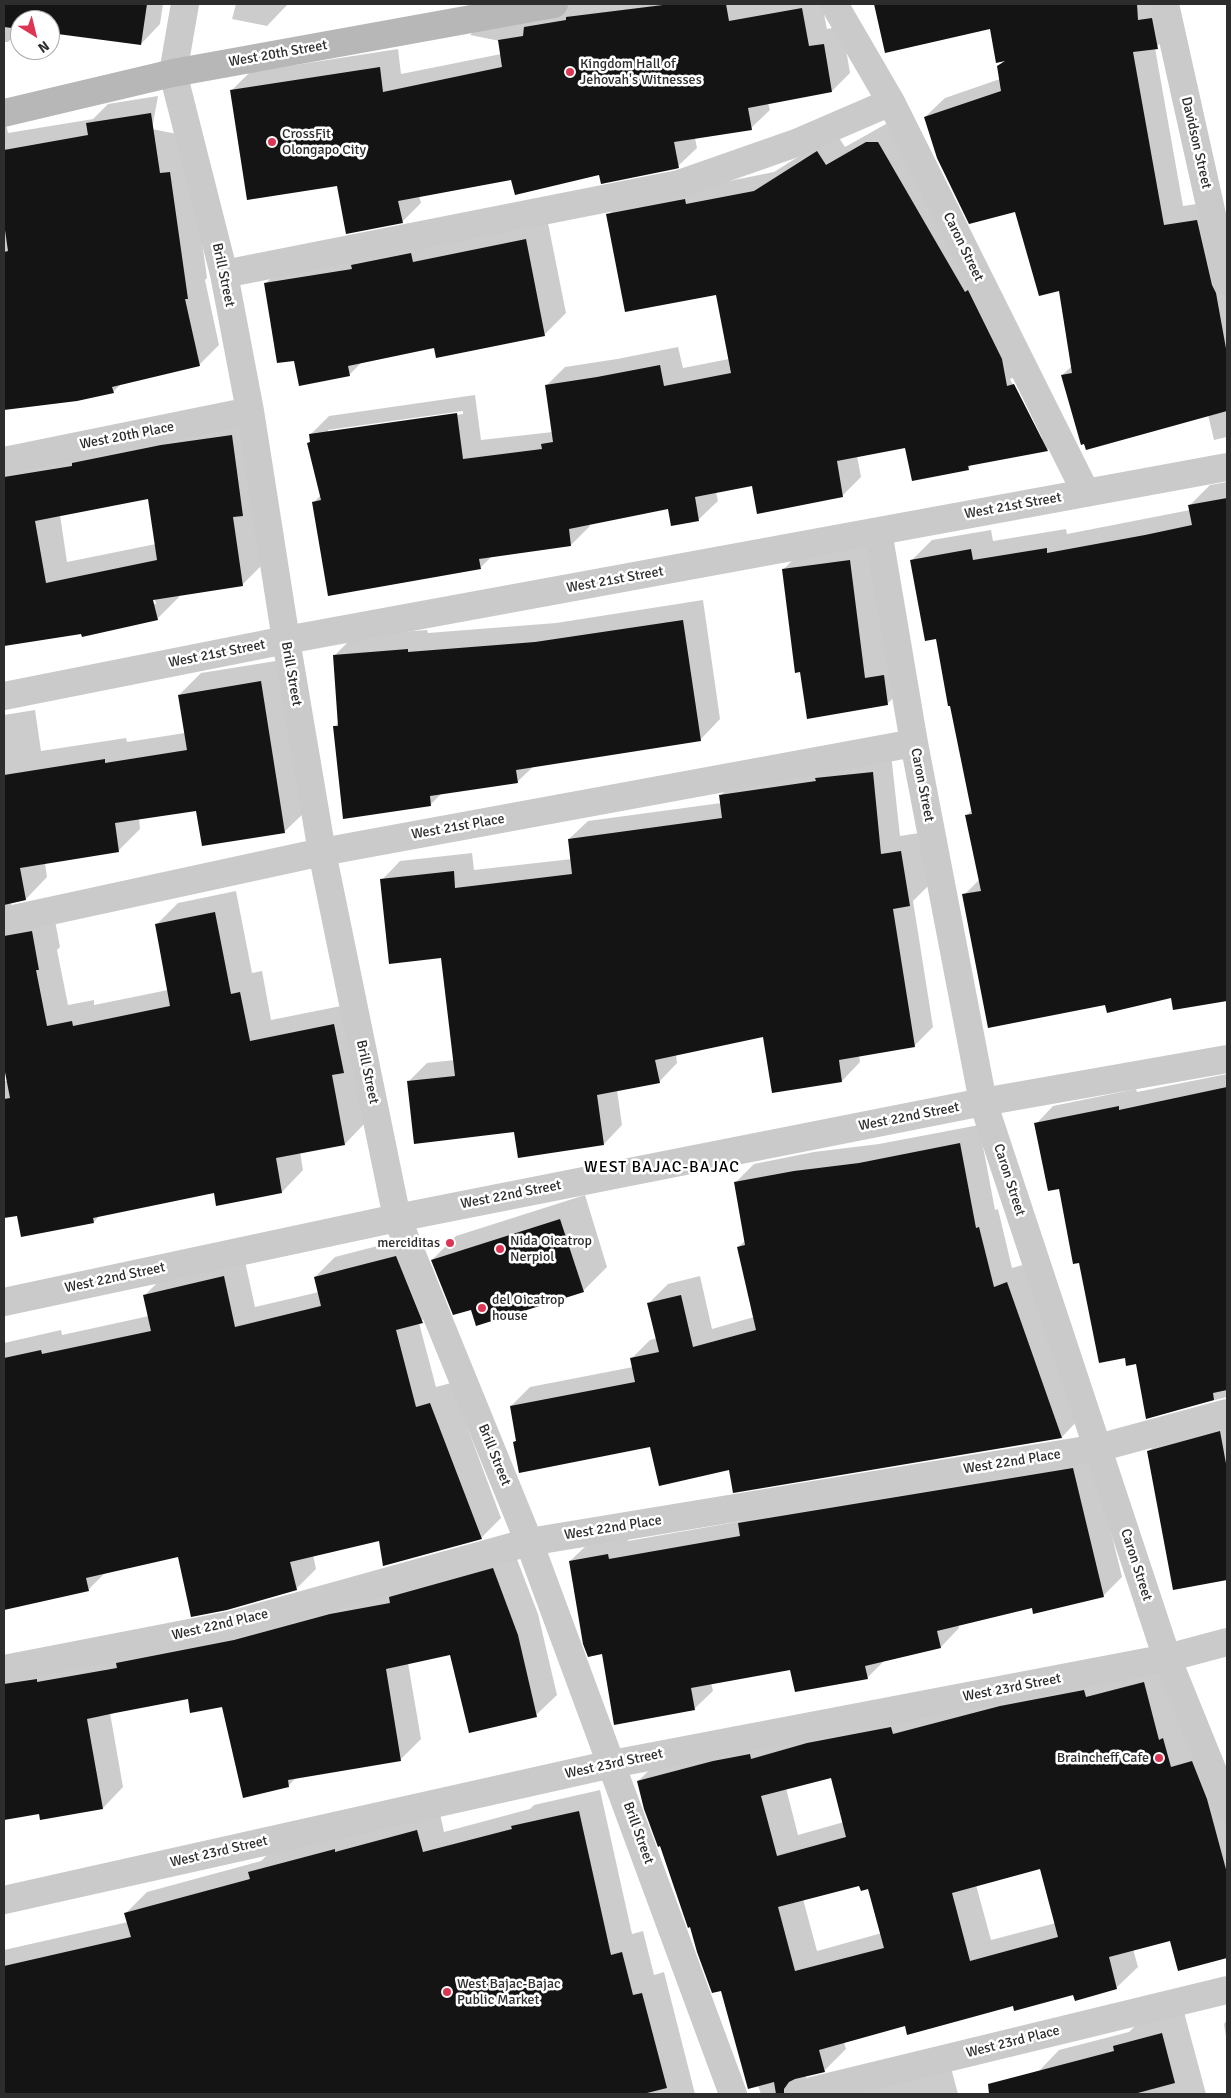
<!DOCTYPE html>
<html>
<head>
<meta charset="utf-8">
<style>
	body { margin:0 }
	#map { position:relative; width:1231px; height:2098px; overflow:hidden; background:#fff; font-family:Signika,sans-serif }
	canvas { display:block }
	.frame { position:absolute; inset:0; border:5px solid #2d2d2d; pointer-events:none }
	.north { position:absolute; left:10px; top:10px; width:50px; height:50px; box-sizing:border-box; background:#fff; border:1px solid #ababab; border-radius:50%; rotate:144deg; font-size:14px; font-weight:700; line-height:20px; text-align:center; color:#2d2d2d }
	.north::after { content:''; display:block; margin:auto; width:18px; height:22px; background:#dc3654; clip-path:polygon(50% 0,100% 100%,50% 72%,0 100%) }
</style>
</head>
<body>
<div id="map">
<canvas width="1231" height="2098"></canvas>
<div class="frame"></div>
<div class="north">N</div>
</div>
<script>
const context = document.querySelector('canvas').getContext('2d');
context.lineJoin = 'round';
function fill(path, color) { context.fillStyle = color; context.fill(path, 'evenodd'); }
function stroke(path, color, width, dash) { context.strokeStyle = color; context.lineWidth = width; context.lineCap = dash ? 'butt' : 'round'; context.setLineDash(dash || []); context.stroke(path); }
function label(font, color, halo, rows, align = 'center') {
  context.font = font + ' Signika,sans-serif'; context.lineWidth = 5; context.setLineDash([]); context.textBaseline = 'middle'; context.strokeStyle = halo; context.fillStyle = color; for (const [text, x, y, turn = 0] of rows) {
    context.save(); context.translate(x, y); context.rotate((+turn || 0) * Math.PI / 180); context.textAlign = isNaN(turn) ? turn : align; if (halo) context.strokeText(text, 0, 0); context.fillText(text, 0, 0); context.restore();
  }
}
const shadow = new Path2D(`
	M4,4H163L160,24L141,44L50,32V20H20V30L8,42H4Z
	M236,4H288L267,26L232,19Z
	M559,4H822L827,29L842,26L850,73L832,91L768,103L770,110L751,128L695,138L697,148L678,166L512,179L419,196L421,203L403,221L347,232L338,185L231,91L250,72L398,49L401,74L501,54L500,41L470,35L487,18Z
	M875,4H1173L1177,28L1155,48L1183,206L1217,201L1227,249V437L1214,440L1208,415L1062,375L1072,366L1060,289L1016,210L925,117L945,98L1000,79L998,66L1005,60L991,27L886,52Z
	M158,96L152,129L177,134L190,153L207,278L205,280L219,345L199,365L122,383L113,392L76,399L4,409V114L8,133L93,119L108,104Z
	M886,124H897L1066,431L1047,450L972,464L968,469L906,446L857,456L861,477L842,496L753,485L716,492L718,501L699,519L672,524L669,507L589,524L590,526L571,545L492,556L481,567L314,502L321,495L310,435L329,416L475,395L481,440L553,432L546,386L565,367L617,359L678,347L683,368L729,359L717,293L608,215L627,196L704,186L774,172L836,133L845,147ZM1013,378L1042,438H1040L1010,379ZM463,411V414L328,433V430Z
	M547,218L566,313L544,335L435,347L362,362L349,375L295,359L265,284L287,262Z
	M254,414L264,563L242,585L179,594V597L157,619L4,645V459ZM149,498L156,544L67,562L60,515ZM153,593L156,604H153L151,594Z
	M1227,482V1000L1174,1009L1172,997L1106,1003L964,895L980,879L966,816L972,810L937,638L912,560L932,540L991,530L993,541L1066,529L1067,534L1190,510V505L1210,485Z
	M872,538L910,682L887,704L801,671L783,570L805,547Z
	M703,600L720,719L700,740L534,766L517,782L442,793L431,804L334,727L339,722L335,655L355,635L427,630L428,633L556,623Z
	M282,660L306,811L284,832L197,809L139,818L140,829L119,850L45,863L47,877L26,899L10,902L14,910H53L60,947L57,950L68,1005L94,1000V1005L168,990L156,925L178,903L236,891L252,973L262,971L271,1020L356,1003L366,1122L345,1144L300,1152L303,1170L282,1192H215L100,1215L94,1222L18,1214L4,1217V1081H7L4,1061V715L35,710L41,751L126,738L127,742L185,733L179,695L201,673Z
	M891,754L900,836L919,833L928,886L913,901L933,1027L914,1046L859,1055L860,1062L842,1081L764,1035L676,1055L677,1063L659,1082L617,1090L622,1125L604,1144L519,1156L515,1130L408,1082L427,1063L455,1060L442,957L382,880L400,861L472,853L474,870L572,859L569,839L588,821L721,803L720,796L739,777Z
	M1227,1074V1397L1147,1417L1137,1363L1126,1357L1080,1261L1060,1188L1036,1124L1053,1106L1136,1089L1137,1092Z
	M979,1125L995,1210L998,1209L1012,1268L1026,1264L1080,1418L1062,1437L730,1469L651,1446L515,1442L517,1440L511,1406L530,1387L633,1367L631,1359L650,1340L657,1338L649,1303L668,1284L700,1276L712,1329L754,1317L738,1247L746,1240L735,1183L754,1164L814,1152L879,1144Z
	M585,1195L607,1267L583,1291L472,1309L432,1260L456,1236Z
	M416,1236L442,1302L419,1323L436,1387L451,1383L501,1518L481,1538L380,1540L313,1555L316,1569L296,1589L179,1556L106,1572L88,1590L4,1609V1343L61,1330L62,1335L149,1316L145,1295L165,1275L244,1257L255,1307L319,1292L315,1277L335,1257Z
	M1227,1417V1578L1174,1589L1149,1451L1167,1433Z
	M1091,1450L1122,1577L1103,1596L1032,1606L958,1624L959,1628L941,1647L884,1661L868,1677L796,1690L791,1669L711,1683L713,1691L694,1709L603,1653L570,1561L589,1543L627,1536L628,1541L742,1521L758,1505Z
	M513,1549L538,1614L557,1695L536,1715L451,1654L408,1663L421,1739L400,1760L297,1777L289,1785L244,1797L223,1706L189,1698L110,1713L123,1787L103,1808L40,1813L4,1819V1671Z
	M1165,1661L1227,1775V1957L1179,1969L1171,1939L1133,1949L1138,1967L1116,1988L1074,1993L906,2025L844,2042L846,2049L824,2071L805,2075L809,2084L950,2064L958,2094H761L722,1989L691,1925L638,1781L660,1760ZM832,1776L844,1822L798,1835L786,1788ZM1041,1868L1056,1923L991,1940L976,1885ZM860,1884L869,1887L882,1933L817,1951L803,1899Z
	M600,1790L632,1934L643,1931L654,1975L664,1972L695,2094H4V1950L128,1922L126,1913L147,1892L261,1861L271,1851L439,1809L444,1832L530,1809L534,1805Z
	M1184,2012L1206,2094H1044L1038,2072L1059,2050L1129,2032L1136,2025Z
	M1227,2020V2043L1224,2024Z`);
const building = new Path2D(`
	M4,4H147L141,45L50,33V20H20V29L4,27Z
	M671,4H726L729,21L802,8L809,46L824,44L832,92L748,108L752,130L674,142L679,168L675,169L601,184L599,175L515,195L511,180L398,201L403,223L346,234L337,186L247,200L230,90L380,67L383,92L502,67L498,40L523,36L524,27L566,20V17Z
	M874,4H1137L1138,20L1152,18L1158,49L1133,52L1164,225L1197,220L1212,285L1216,293L1227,354V411L1086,450L1084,444L1081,445L1061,375L1072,373L1059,291L1039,296L1015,212L969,224L937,158L924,117L1001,91L997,66L1005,61L996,63L990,29L885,53Z
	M151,113L160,173L170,172L188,299H185L200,366L112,387L114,393L77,401L4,410V252L8,251L4,223V150L88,135L86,123Z
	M866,142H878L965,292L968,290L1002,359L1007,386L1014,384L1048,451L968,466L969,470L912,481L905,448L837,461L843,497L757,514L752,486L695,497L699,521L671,526L668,509L569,529L571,546L479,559L481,569L328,596L312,502L321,500L307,443L310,442L309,434L457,413L463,459L542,449L541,444L553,442L545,385L597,377L660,365L664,386L731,373L716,295L625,312L606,214L685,199L686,204L754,191L817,151L826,165Z
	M526,239L545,336L436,358L434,348L348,366L350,376L299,386L294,361L277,363L264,283L352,269L351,265L411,253L413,262Z
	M232,435L243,516L233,517L243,586L153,600L158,620L82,637L81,634L4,646V477L72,466V463L161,445ZM148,499L157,560L46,583L35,521Z
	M1227,498V1001L1173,1010L1171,998L1107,1013L1105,1005L988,1028L962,894L981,891L965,815L972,814L950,706H948L936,639L925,641L910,560L971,549L973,560L1047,548V553L1145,535L1192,525L1188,505Z
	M850,560L865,678L884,675L888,705L807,719L800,672L795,673L782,569Z
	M683,620L701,741L516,770L518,783L430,796L431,806L343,819L333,726H338L333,655L408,649V652L535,642Z
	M261,681L285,833L202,846L196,811L115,823L119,852L20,868L26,900L4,905V775L105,759V763L187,750L178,695Z
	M873,772L881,854L901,851L910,906L893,909L915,1047L839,1060L842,1082L772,1093L763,1037L655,1060L660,1083L597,1095L604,1145L518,1158L514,1132L414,1144L407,1081L455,1076L441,958L389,964L380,879L454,871L455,888L572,874L568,839L722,818L719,795L816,781L815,778Z
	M215,912L231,994L240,992L250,1041L334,1024L344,1073L332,1075L345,1145L276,1158L282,1193L216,1206L214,1193L93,1218L94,1223L21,1237L17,1216L4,1218V1099L10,1098L4,1067V936L32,931L39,970H36L47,1026L72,1021L73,1026L170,1006L155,924Z
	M1227,1087V1390L1213,1393L1214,1400L1146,1419L1136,1364L1126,1366L1125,1358L1099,1363L1079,1263L1073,1264L1059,1189L1048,1191L1034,1123L1119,1106V1110Z
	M960,1143L976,1228L979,1227L994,1287L1007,1282L1062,1438L733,1493L729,1470L659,1486L650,1447L519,1473L513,1442L516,1441L510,1406L635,1382L630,1358L659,1352L647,1303L681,1295L693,1347L756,1330L737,1247L745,1245L734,1182L794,1171L859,1163Z
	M560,1219L584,1292L476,1326L471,1310L453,1315L431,1260Z
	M396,1256L423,1323L396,1330L416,1407L430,1403L482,1539L383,1566L379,1541L290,1562L297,1590L227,1610L191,1617L178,1557L86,1578L89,1591L4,1610V1358L41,1350L42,1354L151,1331L143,1295L224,1276L235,1327L321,1306L314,1277Z
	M1220,1431L1227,1469V1580L1173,1590L1147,1451Z
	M1073,1468L1104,1597L1033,1614L1032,1608L937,1631L941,1648L865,1666L868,1679L795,1692L790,1670L691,1688L695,1710L614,1725L602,1654L588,1657L583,1644L569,1561L608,1554L609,1559L740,1536L738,1523Z
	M493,1568L518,1635L537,1717L469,1733L450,1655L386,1669L401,1761L288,1780L289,1787L243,1798L222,1707L190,1713L188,1699L115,1713L87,1719L103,1809L40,1820L39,1814L4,1820V1684L37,1679V1682L117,1668L116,1663L234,1640L330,1614L390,1603L389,1597Z
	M1144,1682L1159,1740L1163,1738L1171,1767L1192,1761L1207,1799L1227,1873V1958L1178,1971L1170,1941L1109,1957L1117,1989L1075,2001L1073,1995L1014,2011L1013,2006L907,2035L905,2026L819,2050L825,2072L795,2079L789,2082L784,2089V2094H776L774,2082L748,2089L721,1991L712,1993L697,1952L690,1927L688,1928L660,1846L658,1847L644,1809L637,1781L713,1761L750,1754L751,1759L807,1743L891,1727L893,1734L1000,1706L1084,1690L1086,1697ZM831,1778L846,1837L777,1856L761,1796ZM1040,1869L1058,1937L970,1961L952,1893ZM859,1886L861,1891L868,1889L884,1948L795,1971L778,1907Z
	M579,1811L611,1955L622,1952L633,1995L642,1993L667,2088L643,2094H4V1966L131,1937L124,1913L250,1879L248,1872L335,1849V1852L417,1830L423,1852L512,1829L511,1826Z
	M1162,2033L1175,2083L1134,2094H989L988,2084L1114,2051L1113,2046Z`);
const street = new Path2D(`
	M185,4L173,73L224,274L250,411L286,640L322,852L397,1218L529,1542L733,2094
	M834,4L891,102L1086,493
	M1165,4L1227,282
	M224,274L679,184L796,143L891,102
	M4,461L250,411
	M878,531L914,743L983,1102L1167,1658L1227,1806
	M4,696L286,640L1227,467
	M4,921L322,852L914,743
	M4,1302L397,1218L983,1102L1227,1059
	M4,1669L231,1625L529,1542L1098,1448L1227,1413
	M4,1900L612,1764L1167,1658L1227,1642
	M799,2094L1227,1990`);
const secondary = new Path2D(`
	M4,113L173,73L554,4`);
const markers = [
	[570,72,5,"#dc3654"],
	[272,142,5,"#dc3654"],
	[450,1243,5,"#dc3654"],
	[500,1249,5,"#dc3654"],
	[482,1308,5,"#dc3654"],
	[1159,1758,5,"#dc3654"],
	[447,1992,5,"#dc3654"]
];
const streetNames = [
	["West 20th Street",278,54,-10],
	["Davidson Street",1196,143,77],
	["Caron Street",963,247,64],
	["Brill Street",223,275,78],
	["West 20th Place",127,436,-11],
	["West 21st Street",1013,506,-10],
	["West 21st Street",615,580,-10],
	["West 21st Street",217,654,-11],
	["Brill Street",291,674,80],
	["Caron Street",922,785,79],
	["West 21st Place",458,827,-10],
	["Brill Street",367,1072,78],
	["West 22nd Street",909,1117,-11],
	["Caron Street",1009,1180,72],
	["West 22nd Street",511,1195,-11],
	["West 22nd Street",115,1278,-12],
	["Brill Street",494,1455,68],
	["West 22nd Place",1012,1462,-9],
	["West 22nd Place",613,1528,-9],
	["Caron Street",1136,1565,72],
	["West 22nd Place",220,1625,-13],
	["West 23rd Street",1012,1688,-11],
	["West 23rd Street",614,1764,-12],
	["Brill Street",638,1833,70],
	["West 23rd Street",219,1852,-13],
	["West 23rd Place",1013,2042,-14]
];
const poiNames = [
	["Kingdom Hall of",580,64],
	["Jehovah's Witnesses",580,80],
	["CrossFit",282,134],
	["Olongapo City",282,150],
	["Nida Oicatrop",510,1241],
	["Nerpiol",510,1257],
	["merciditas",440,1243,"right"],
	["del Oicatrop",492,1300],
	["house",492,1316],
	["Braincheff Cafe",1149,1758,"right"],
	["West Bajac-Bajac",457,1984],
	["Public Market",457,2000]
];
const quarterNames = [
	["WEST BAJAC-BAJAC",662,1168]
];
fill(shadow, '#0003');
fill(building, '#141414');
stroke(street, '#cacaca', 28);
stroke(secondary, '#b7b7b7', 28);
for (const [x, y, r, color] of markers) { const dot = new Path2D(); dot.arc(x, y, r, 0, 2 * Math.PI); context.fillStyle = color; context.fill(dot); stroke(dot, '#fff', 2); }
label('14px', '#2d2d2d', '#fff', streetNames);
label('14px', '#2d2d2d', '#fff', poiNames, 'left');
context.letterSpacing = '1px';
label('16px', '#000', '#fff', quarterNames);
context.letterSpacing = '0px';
</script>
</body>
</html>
